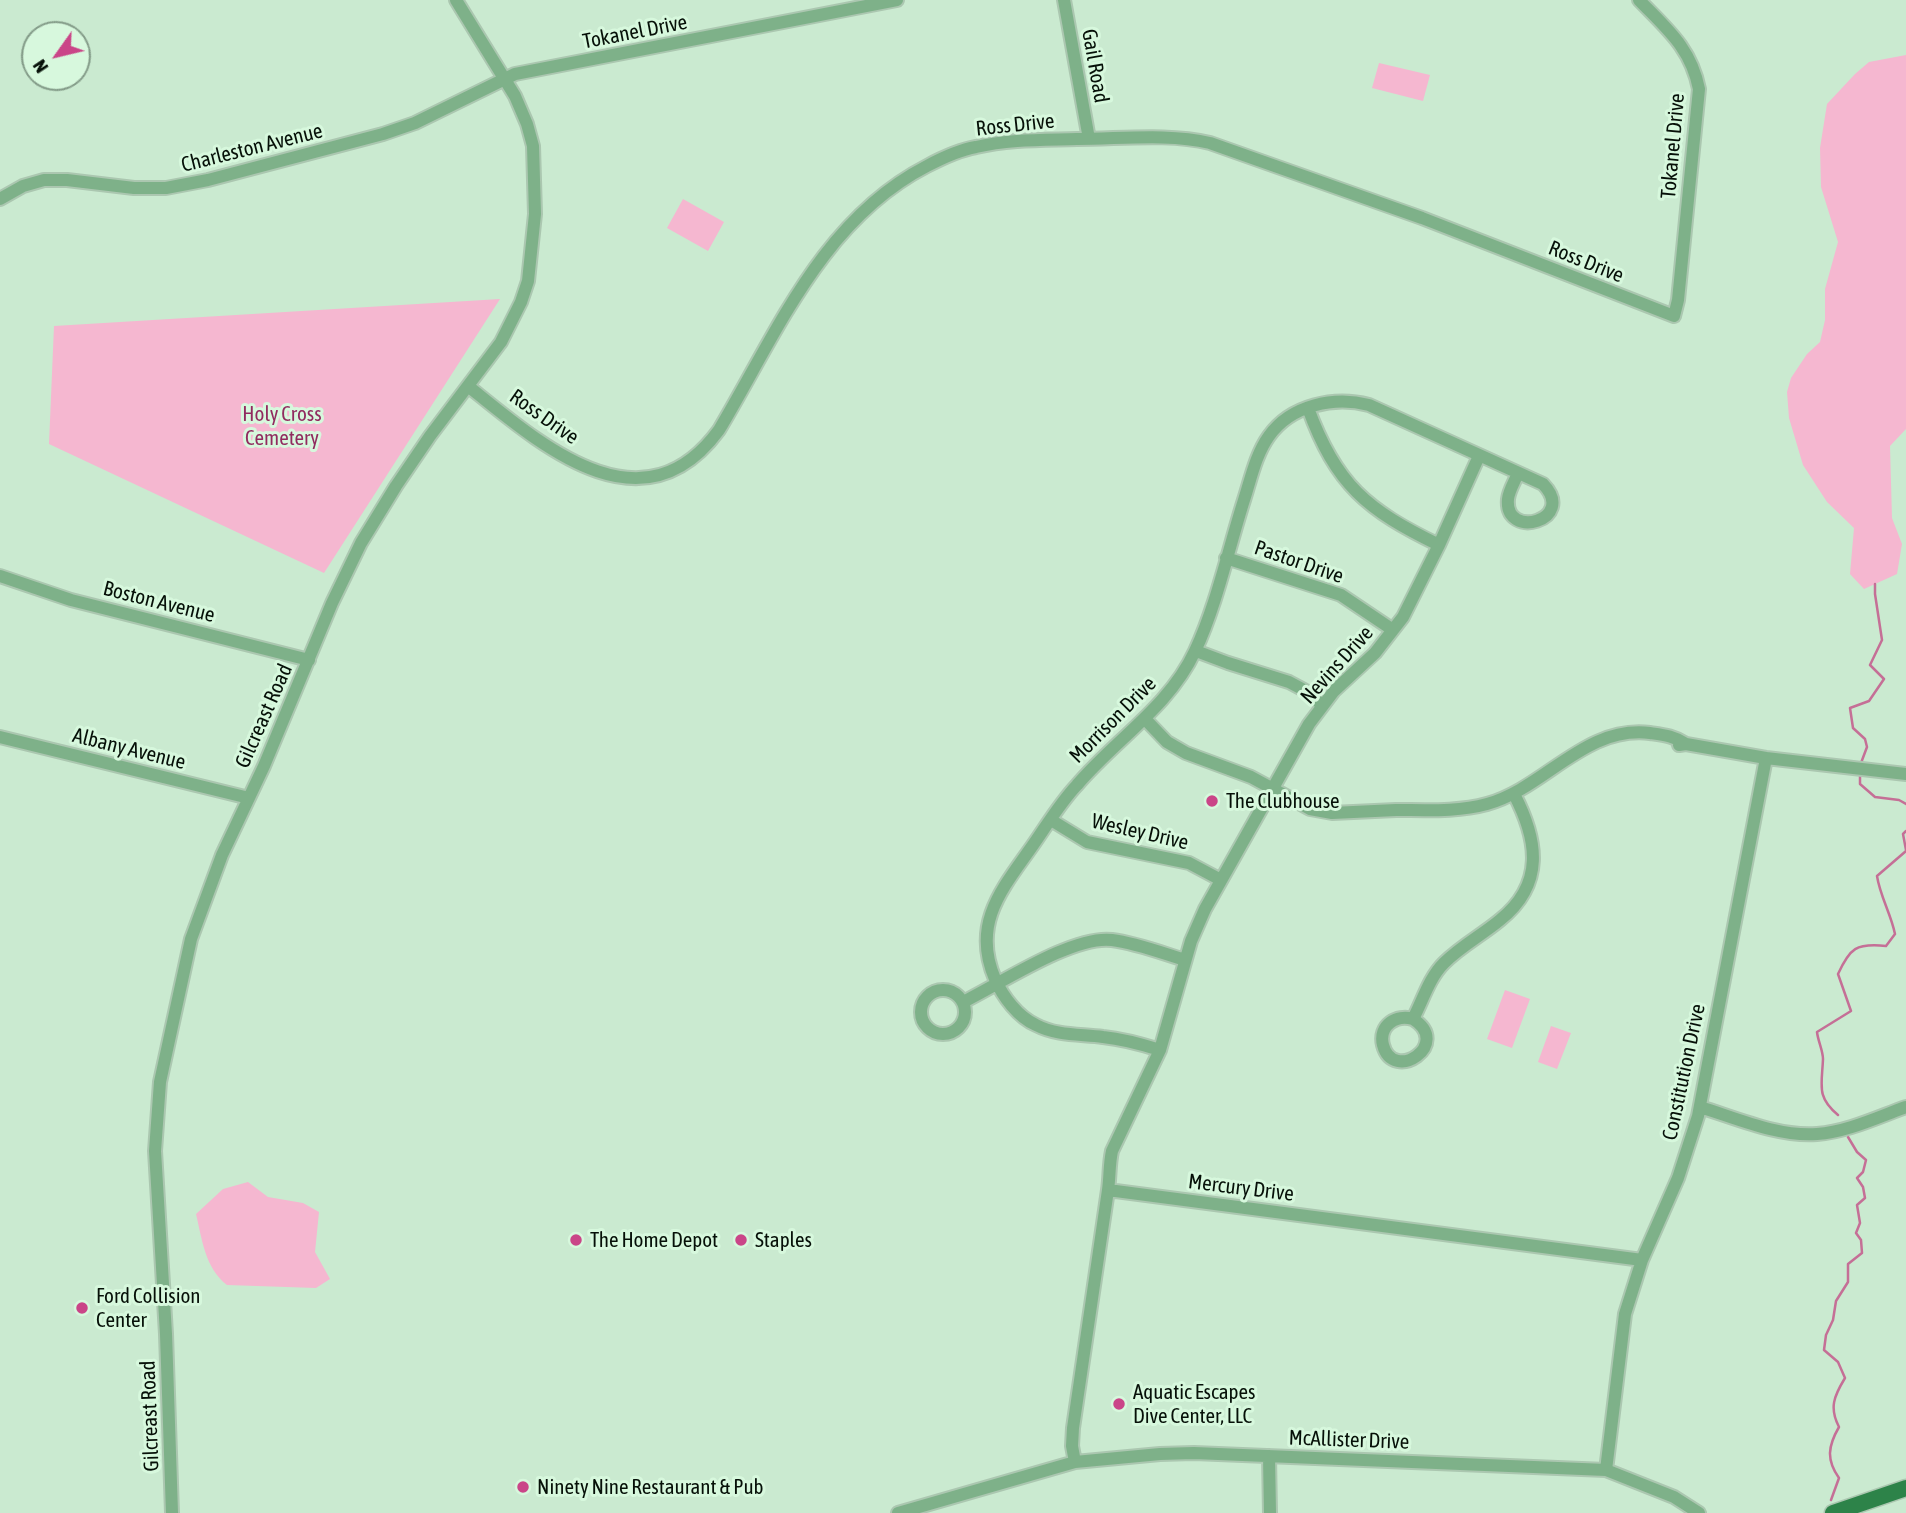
<!DOCTYPE html>
<html>
<head>
<meta charset="utf-8">
<style>
	body { margin:0 }
	#map { position:relative; width:1906px; height:1513px; overflow:hidden; background:#caead0; font-family:"Asap Condensed",sans-serif }
	canvas { display:block }
	.north { position:absolute; left:21px; top:21px; width:70px; height:70px; box-sizing:border-box; background:#d7f8dd; border:2px solid #839b88; border-radius:50%; rotate:236deg; font-size:19px; font-weight:700; line-height:28px; text-align:center; color:#061008 }
	.north::after { content:''; display:block; margin:auto; width:24px; height:32px; background:#ca4588; clip-path:polygon(50% 0,100% 100%,50% 72%,0 100%) }
</style>
</head>
<body>
<div id="map">
<canvas width="1906" height="1513"></canvas>
<div class="north">N</div>
</div>
<script>
const context = document.querySelector('canvas').getContext('2d');
context.lineJoin = 'round';
function fill(path, color) { context.fillStyle = color; context.fill(path, 'evenodd'); }
function stroke(path, color, width, dash) { context.strokeStyle = color; context.lineWidth = width; context.lineCap = dash ? 'butt' : 'round'; context.setLineDash(dash || []); context.stroke(path); }
function label(font, color, halo, rows, align = 'center') {
  context.font = font + ' "Asap Condensed",sans-serif'; context.lineWidth = 6; context.setLineDash([]); context.textBaseline = 'middle'; context.strokeStyle = halo; context.fillStyle = color; for (const [text, x, y, turn = 0] of rows) {
    context.save(); context.translate(x, y); context.rotate((+turn || 0) * Math.PI / 180); context.textAlign = isNaN(turn) ? turn : align; if (halo) context.strokeText(text, 0, 0); context.fillText(text, 0, 0); context.restore();
  }
}
const green = new Path2D(`
	M1906,55V429L1890,446L1892,518L1902,544L1897,574L1864,589L1850,574L1854,528L1827,502L1803,465L1789,418L1787,392L1791,378L1807,354L1820,342L1825,320V289L1838,242L1821,187L1820,148L1827,104L1855,74L1869,62Z
	M1379,63L1430,75L1423,101L1372,88Z
	M683,199L724,222L708,251L667,228Z
	M500,299L324,573L49,444L54,326Z
	M1505,990L1530,999L1512,1048L1487,1039Z
	M1551,1026L1571,1033L1557,1069L1538,1062Z
	M248,1182L268,1197L303,1203L319,1212L315,1252L330,1279L316,1288L227,1285C205,1268 202,1239 196,1214L223,1189Z`);
const stream = new Path2D(`
	M1861,763L1867,747L1865,739L1853,728L1850,708L1869,701L1884,679L1870,665L1882,640L1875,594V584
	M1860,773V784L1875,797L1899,800L1906,804
	M1906,831L1903,834L1906,850
	M1838,1115C1816,1097 1822,1085 1823,1059C1823,1051 1818,1041 1817,1032L1851,1011L1838,974C1850,948 1856,943 1886,946L1895,934C1891,914 1880,896 1877,876L1906,851
	M1831,1500L1839,1478C1826,1460 1828,1446 1839,1427C1829,1408 1834,1396 1845,1378L1838,1362L1824,1350L1826,1335L1833,1320L1836,1301L1848,1282V1264L1862,1253L1861,1240L1856,1233L1860,1223L1857,1205L1865,1198L1863,1187L1857,1178L1863,1172L1866,1160L1857,1152L1848,1137`);
const minor = new Path2D(`
	M1064,0L1089,139
	M0,199L23,186L44,180H67L134,188H166L208,180L383,134L415,123L515,74L897,0
	M468,386C540,444 642,535 719,430C777,333 822,220 927,166C942,158 959,150 976,147C1009,139 1043,140 1077,139C1121,139 1168,133 1210,143L1422,218L1674,316L1678,300L1699,89C1691,48 1667,29 1639,0
	M1308,408C1336,485 1367,510 1439,545
	M1226,558L1341,595L1393,630
	M0,576L71,600L309,660
	M1196,651L1228,663L1289,682L1304,690L1322,705
	M1145,719L1167,742L1186,753L1251,777L1310,809L1332,813C1353,812 1375,811 1396,810C1426,810 1458,812 1487,804C1545,788 1585,725 1650,733C1664,735 1674,736 1686,744
	M0,737L249,798
	M1679,745L1686,744L1766,758L1906,774
	M1051,820L1087,842L1189,863L1221,880
	M921 1012a22 22 0 1 1 44 0a22 22 0 1 1-44 0Z
	M963,1002C1000,984 1073,935 1112,940C1136,943 1162,953 1185,960
	M1413,1019C1453,1044 1393,1084 1383,1045C1378,1025 1397,1014 1413,1019C1423,1000 1429,978 1444,963C1461,946 1482,935 1500,920C1545,884 1538,840 1514,794
	M1160,1050C1141,1044 1123,1039 1103,1037C1080,1034 1057,1036 1036,1025C1018,1017 1003,997 995,979C971,923 1003,888 1033,845C1047,825 1060,803 1077,785C1116,739 1169,707 1195,651C1216,607 1229,547 1244,500C1251,478 1256,454 1269,436C1291,405 1334,396 1369,405L1543,484C1578,520 1504,541 1508,499C1509,490 1515,481 1518,473
	M1700,1107C1736,1118 1778,1137 1817,1134C1847,1132 1878,1117 1906,1107
	M1108,1190C1110,1176 1109,1165 1112,1151L1160,1050L1191,941L1205,909L1309,724L1334,691L1375,653L1403,617L1439,545L1479,456
	M1269,1456L1270,1513
	M1075,1462L1072,1446L1073,1428L1108,1190L1642,1260
	M1606,1470L1625,1314L1642,1260L1678,1178L1698,1116L1766,758
	M172,1513L166,1334L155,1151L160,1082L191,939L222,855L264,766L332,603L361,543L396,486L430,436L501,342L521,302L528,281L535,214L533,146L527,124L515,96L456,0
	M898,1513L1075,1462L1160,1454L1194,1453L1606,1470L1674,1497L1699,1513`);
const major = new Path2D(`
	M1833,1513L1906,1488`);
const markers = [
	[1212,801,7,"#ca4588"],
	[576,1240,7,"#ca4588"],
	[741,1240,7,"#ca4588"],
	[82,1308,7,"#ca4588"],
	[1119,1404,7,"#ca4588"],
	[523,1487,7,"#ca4588"]
];
const streetNames = [
	["Tokanel Drive",635,32,-11],
	["Gail Road",1095,66,80],
	["Ross Drive",1015,125,-6],
	["Tokanel Drive",1673,146,-85],
	["Charleston Avenue",252,148,-14],
	["Ross Drive",1586,262,22],
	["Ross Drive",544,417,35],
	["Pastor Drive",1299,562,19],
	["Boston Avenue",159,602,14],
	["Nevins Drive",1337,665,-48],
	["Gilcreast Road",264,716,-66],
	["Morrison Drive",1113,720,-45],
	["Albany Avenue",129,749,14],
	["Wesley Drive",1140,832,13],
	["Constitution Drive",1684,1072,-78],
	["Mercury Drive",1241,1188,7],
	["Gilcreast Road",150,1416,-92],
	["McAllister Drive",1349,1440,2]
];
const parkNames = [
	["Holy Cross",282,414],
	["Cemetery",282,438]
];
const poiNames = [
	["The Clubhouse",1226,801],
	["The Home Depot",590,1240],
	["Staples",755,1240],
	["Ford Collision",96,1296],
	["Center",96,1320],
	["Aquatic Escapes",1133,1392],
	["Dive Center, LLC",1133,1416],
	["Ninety Nine Restaurant & Pub",537,1487]
];
fill(green, '#f5b7d0');
stroke(stream, '#c56f96', 2.5);
stroke(minor, '#abc7b0', 16);
stroke(major, '#abc7b0', 19);
stroke(minor, '#7eb189', 12);
stroke(major, '#2d8349', 16);
for (const [x, y, r, color] of markers) { const dot = new Path2D(); dot.arc(x, y, r, 0, 2 * Math.PI); context.fillStyle = color; context.fill(dot); stroke(dot, '#d7f8dd', 2.5); }
label('21px', '#061008', '#d7f8dd', streetNames);
label('21px', '#912a5f', '#d7f8dd', parkNames);
label('21px', '#061008', '#d7f8dd', poiNames, 'left');
</script>
</body>
</html>
